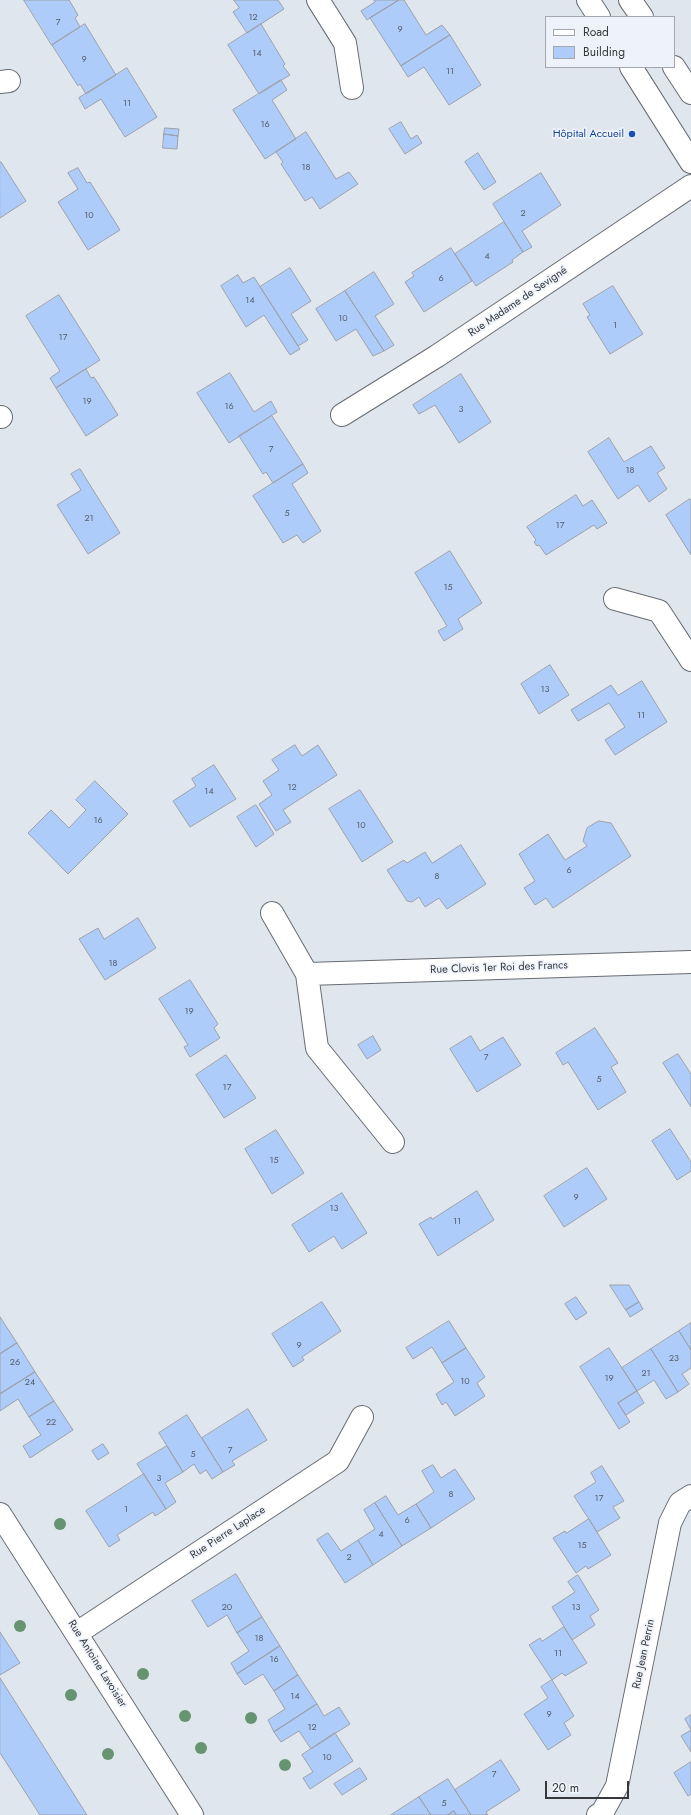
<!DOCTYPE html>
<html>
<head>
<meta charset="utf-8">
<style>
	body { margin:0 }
	#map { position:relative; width:691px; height:1815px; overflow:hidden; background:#e0e6ee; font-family:Jost,sans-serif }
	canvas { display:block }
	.legend { position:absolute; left:545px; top:16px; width:130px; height:52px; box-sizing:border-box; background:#eef3fb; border:1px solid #a4a8ae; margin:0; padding:5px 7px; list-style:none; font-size:12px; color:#35373a }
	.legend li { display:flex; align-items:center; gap:8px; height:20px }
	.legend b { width:20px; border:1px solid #a4a8ae }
	.scale { position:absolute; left:545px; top:1781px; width:84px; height:18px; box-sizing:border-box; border:2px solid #35373a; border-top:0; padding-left:5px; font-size:12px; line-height:14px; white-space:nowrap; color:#35373a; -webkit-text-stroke:3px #eef3fb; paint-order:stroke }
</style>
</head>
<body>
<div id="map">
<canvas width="691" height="1815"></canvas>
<ul class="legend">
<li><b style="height:5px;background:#fff"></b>Road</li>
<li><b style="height:11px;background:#aeccfa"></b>Building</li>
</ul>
<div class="scale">20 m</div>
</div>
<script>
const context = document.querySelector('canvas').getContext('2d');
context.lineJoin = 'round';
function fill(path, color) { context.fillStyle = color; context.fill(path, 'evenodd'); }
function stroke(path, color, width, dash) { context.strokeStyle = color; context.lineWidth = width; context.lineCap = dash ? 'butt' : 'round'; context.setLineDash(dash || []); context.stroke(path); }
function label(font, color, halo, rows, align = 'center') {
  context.font = font + ' Jost,sans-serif'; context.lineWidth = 3.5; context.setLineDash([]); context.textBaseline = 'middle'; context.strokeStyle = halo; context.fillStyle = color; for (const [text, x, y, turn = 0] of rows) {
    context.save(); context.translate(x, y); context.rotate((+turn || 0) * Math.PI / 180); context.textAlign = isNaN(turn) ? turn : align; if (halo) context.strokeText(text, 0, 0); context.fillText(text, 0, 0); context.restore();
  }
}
const building = new Path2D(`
	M24,0H69L78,15L75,18L80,27L52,45Z
	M234,0H278L284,9L247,33L233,12L239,8Z
	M374,0H399L367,20L361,11L375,2Z
	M399,0H404L426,35L442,25L450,35L401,66L370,18Z
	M85,24L116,75L86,94L80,84L78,86L52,45Z
	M261,24L285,64L283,66L290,75L259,94L228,45Z
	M450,35L481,85L449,105L424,67L408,77L401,66Z
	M127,68L157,117L125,137L101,99L85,109L79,98Z
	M281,80L287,90L272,100L296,139L265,159L233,110Z
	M401,122L411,139L417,135L422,143L405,154L389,129Z
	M165,128L179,129L178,136L164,134Z
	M306,132L336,179L349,172L358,184L320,209L312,197L305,201L281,164L283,162L276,152Z
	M164,134L178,136L177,149L163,148Z
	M478,153L496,182L484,190L465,162Z
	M0,162H1L26,201L0,218Z
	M78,168L87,183L90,182L120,230L88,250L58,202L78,189L68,173Z
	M541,173L561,205L522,231L532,247L523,252L493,204Z
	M504,222L523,252L512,260L513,262L476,286L455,254Z
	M451,248L472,281L424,312L405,282L414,276L412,273Z
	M290,268L311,301L291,314L308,340L298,346L260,287Z
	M374,272L394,304L375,316L394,345L384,351L345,291Z
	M238,275L243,283L254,277L300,349L290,355L264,315L246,327L221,286Z
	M613,286L643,334L610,354L587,317L590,315L583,304Z
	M345,291L384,351L373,356L356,329L336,341L316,309Z
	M59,295L100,360L56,388L50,378L60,371L26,316Z
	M86,369L91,378L94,377L118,415L86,436L56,388Z
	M230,373L254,412L271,401L277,412L229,443L197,393Z
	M461,374L491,422L459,443L435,405L419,414L413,405Z
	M272,416L303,464L273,483L266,472L263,474L239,436Z
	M609,438L624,462L651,446L665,468L657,473L667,489L649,502L638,485L618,499L588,452Z
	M303,464L308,473L292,484L321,531L303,543L297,535L283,543L253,496Z
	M80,469L120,533L88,554L57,505L81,490L71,474Z
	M576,495L583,506L592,500L607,523L597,529L594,525L546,555L539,545L537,546L534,542L536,540L527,527Z
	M690,499L691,501V555L666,515Z
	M450,551L482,603L458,619L463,629L444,641L438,631L447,626L415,573Z
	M550,665L569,695L539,714L521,684Z
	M642,681L667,722L615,755L605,740L625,727L609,703L578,721L571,710L611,685L618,695Z
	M295,745L302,756L318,745L337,775L283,810L291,822L276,831L259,804L272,795L263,781L279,770L272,760Z
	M214,765L236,799L190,827L173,801L196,786L192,779Z
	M95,781L128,814L68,874L28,833L51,810L69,828L86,810L76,800Z
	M360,790L393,842L362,862L329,809Z
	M256,805L274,834L256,847L237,817Z
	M599,821L611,823L631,856L553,908L546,898L535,905L524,888L535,881L519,854L548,834L565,860L587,846L583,841L587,828Z
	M461,845L486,884L447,909L439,898L425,907L419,897L412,902L407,901L387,870L404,860L407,863L425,852L432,863Z
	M138,918L156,948L105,980L79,939L98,928L104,939Z
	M190,980L218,1024L214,1028L220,1038L190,1057L184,1047L188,1045L159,999Z
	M595,1028L618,1063L611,1067L626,1092L598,1110L568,1062L563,1065L556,1053Z
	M373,1036L381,1050L367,1059L358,1045Z
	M471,1036L480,1051L503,1037L521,1065L477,1092L450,1049Z
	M678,1054L691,1074V1107L663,1063Z
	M226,1055L256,1098L224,1118L196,1075Z
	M670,1129L691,1162V1171L677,1180L652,1141Z
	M276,1130L304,1173L272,1194L245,1149Z
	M587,1168L607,1199L564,1227L544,1196Z
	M477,1191L494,1220L438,1256L419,1224L431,1217L432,1219Z
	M342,1193L367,1233L342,1249L334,1236L309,1252L292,1225Z
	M610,1285H629L639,1302L626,1310Z
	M576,1297L587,1313L576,1320L565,1304Z
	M322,1302L341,1331L302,1357L304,1360L293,1367L272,1334Z
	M639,1302L643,1309L630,1317L626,1310Z
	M0,1317L17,1343L0,1354Z
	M449,1321L466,1348L442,1363L432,1347L413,1359L406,1348Z
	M691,1323V1350L679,1331Z
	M679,1331L691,1350V1368L682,1374L689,1384L678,1392L651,1349Z
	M17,1343L35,1372L0,1394V1354Z
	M466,1348L485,1377L477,1383L485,1396L455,1416L446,1402L442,1405L436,1394L454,1382L442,1363Z
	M609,1348L637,1391L618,1403L630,1422L619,1429L580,1367Z
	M651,1349L678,1392L666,1399L654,1380L637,1391L622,1368Z
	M35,1372L54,1401L29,1417L18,1399L0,1411V1394Z
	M637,1391L644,1403L626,1415L618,1403Z
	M54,1401L73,1430L30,1458L23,1446L41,1435L29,1417Z
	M248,1409L267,1440L232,1461L235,1465L223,1472L202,1438Z
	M187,1415L223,1472L212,1479L206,1470L200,1474L194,1464L183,1472L159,1433Z
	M103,1444L109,1453L98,1460L92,1451Z
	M167,1446L183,1472L165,1483L176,1502L166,1509L137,1464Z
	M433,1465L441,1478L455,1469L475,1499L431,1528L416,1504L434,1492L422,1471Z
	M602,1466L624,1501L613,1507L620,1518L597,1532L574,1496L596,1482L591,1473Z
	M144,1474L166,1509L155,1516L153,1512L117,1535L120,1540L109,1547L86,1511Z
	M386,1496L398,1515L416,1504L431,1528L402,1546L375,1503Z
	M375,1503L402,1546L373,1565L358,1540L375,1529L364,1510Z
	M589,1519L611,1555L588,1569L586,1566L576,1573L553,1538L565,1531L566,1533Z
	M328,1533L341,1551L358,1540L373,1565L345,1583L317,1540Z
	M236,1574L262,1617L237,1633L227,1615L208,1627L192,1601Z
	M578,1575L599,1610L590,1616L595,1625L572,1640L552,1607L575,1592L568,1582Z
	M262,1617L280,1646L237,1674L231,1663L249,1651L237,1633Z
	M564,1627L587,1663L565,1676L562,1673L552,1680L529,1645L540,1638L542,1641Z
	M0,1632L20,1663L0,1675Z
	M280,1646L298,1675L274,1691L263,1674L245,1685L237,1674Z
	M298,1675L317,1704L274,1732L268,1720L285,1709L274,1691Z
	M0,1678L87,1815H40L0,1753Z
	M552,1680L574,1716L564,1723L571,1735L548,1750L524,1714L548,1698L541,1687Z
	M317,1704L324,1716L339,1707L350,1724L311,1749L299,1731L281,1742L274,1732Z
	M691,1715V1752L681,1736L691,1730L685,1719Z
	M335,1733L353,1761L310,1789L303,1778L313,1772L302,1755Z
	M501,1760L520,1790L486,1812L488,1815H471L455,1790Z
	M691,1762V1794L688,1796L674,1773Z
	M360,1768L367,1779L342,1795L334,1784Z
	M448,1779L455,1790L471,1815H456L454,1811L448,1815H431L419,1797Z
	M419,1797L431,1815H391Z
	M454,1811L456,1815H448Z`);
const street = new Path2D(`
	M318,0L345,43L352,88
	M0,82L9,81
	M342,415L437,356L691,186
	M0,417H1
	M615,599L659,611L691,660
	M272,913L307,974L317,1048L393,1142
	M307,974L691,962
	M0,1514L192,1815
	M77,1633L338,1461L362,1417
	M598,1815L602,1813L617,1786L670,1523L680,1503L691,1496`);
const secondary = new Path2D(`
	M588,0L599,17
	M630,0L642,17
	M631,67L691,162
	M674,67L691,93`);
const trees = [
	[60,1524],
	[20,1626],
	[143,1674],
	[71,1695],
	[185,1716],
	[251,1718],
	[201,1748],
	[108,1754],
	[285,1765]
];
const markers = [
	[632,134,4,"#1a4fb4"]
];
const numberNames = [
	["12",253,18],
	["7",58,23],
	["9",400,30],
	["14",257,54],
	["9",84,60],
	["11",450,72],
	["11",127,104],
	["16",265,125],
	["18",306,168],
	["2",523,214],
	["10",89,216],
	["4",487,257],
	["6",441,279],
	["14",250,301],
	["10",343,319],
	["1",615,326],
	["17",63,338],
	["19",87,402],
	["16",229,407],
	["3",461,410],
	["7",271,450],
	["18",630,471],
	["5",287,514],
	["21",89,519],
	["17",560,526],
	["15",448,588],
	["13",545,690],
	["11",641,716],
	["12",292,788],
	["14",209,792],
	["16",98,821],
	["10",361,826],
	["6",569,871],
	["8",437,877],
	["18",113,964],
	["19",189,1012],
	["7",486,1058],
	["5",599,1080],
	["17",227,1088],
	["15",274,1161],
	["9",576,1198],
	["13",334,1209],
	["11",457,1222],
	["9",299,1346],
	["23",674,1359],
	["26",15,1363],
	["21",646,1374],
	["19",609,1379],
	["10",465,1382],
	["24",30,1383],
	["22",51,1423],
	["7",230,1451],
	["5",193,1455],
	["3",159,1479],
	["8",451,1495],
	["17",599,1499],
	["1",126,1510],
	["6",407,1521],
	["4",381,1535],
	["15",582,1546],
	["2",349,1558],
	["20",227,1608],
	["13",576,1608],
	["18",259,1639],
	["11",558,1654],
	["16",274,1660],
	["14",295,1697],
	["9",549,1715],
	["12",312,1728],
	["10",327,1758],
	["7",494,1775],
	["5",444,1804]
];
const transitNames = [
	["Hôpital Accueil",624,134]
];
const streetNames = [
	["Rue Madame de Sevigné",518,302,-34],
	["Rue Clovis 1er Roi des Francs",499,968,-2],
	["Rue Pierre Laplace",228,1533,-33],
	["Rue Jean Perrin",644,1654,-78],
	["Rue Antoine Lavoisier",97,1664,58]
];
fill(building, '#aeccfa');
stroke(building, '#9da1a9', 1);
stroke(street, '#676c73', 24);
stroke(secondary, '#676c73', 24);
stroke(street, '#fff', 22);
stroke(secondary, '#fff', 22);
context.fillStyle = '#669471';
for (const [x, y] of trees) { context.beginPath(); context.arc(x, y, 6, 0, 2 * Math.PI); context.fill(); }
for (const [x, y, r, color] of markers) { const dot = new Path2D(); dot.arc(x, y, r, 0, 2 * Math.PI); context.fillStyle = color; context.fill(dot); stroke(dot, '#eef3fb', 1.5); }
label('9px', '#535c6a', null, numberNames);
label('11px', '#164399', '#eef3fb', transitNames, 'right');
label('11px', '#35373a', '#eef3fb', streetNames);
</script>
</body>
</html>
